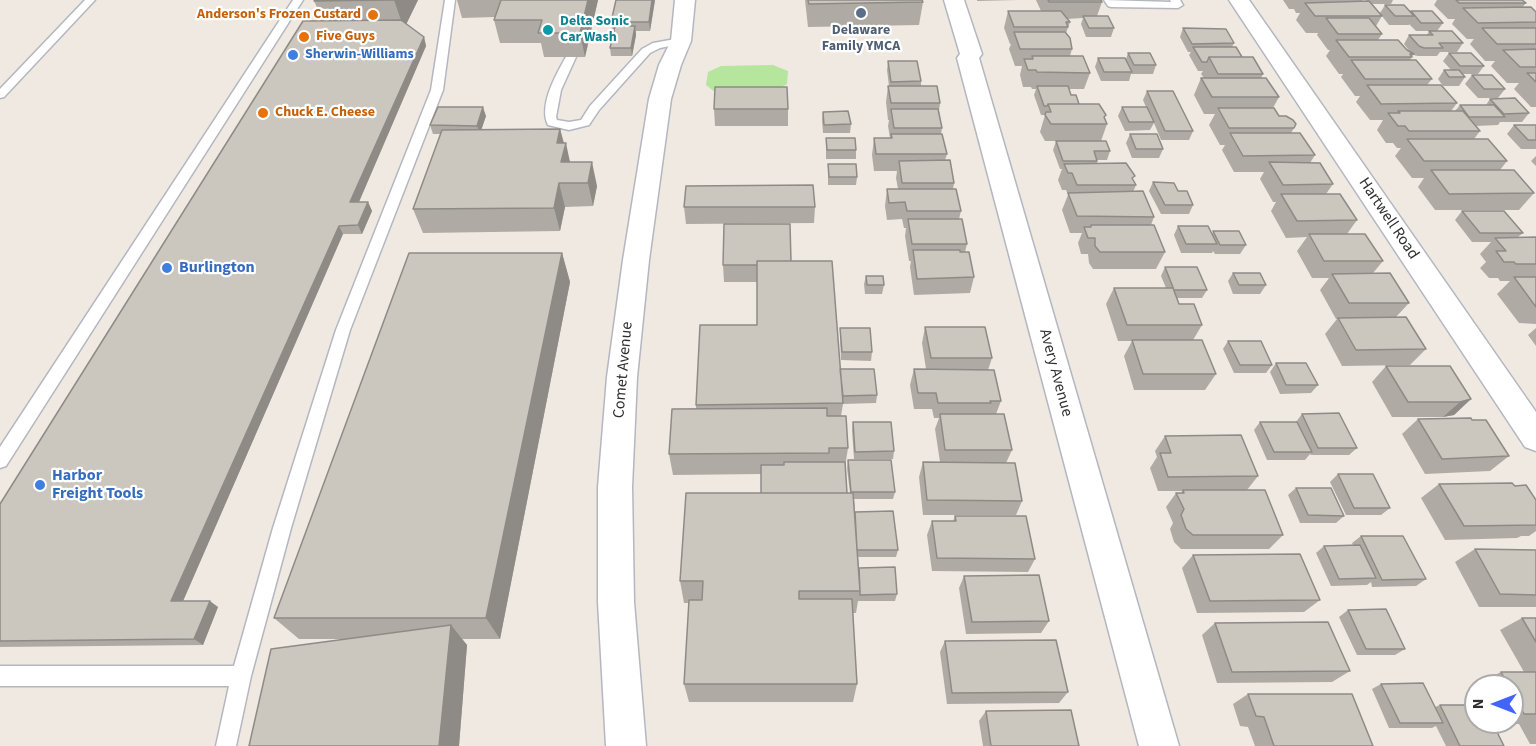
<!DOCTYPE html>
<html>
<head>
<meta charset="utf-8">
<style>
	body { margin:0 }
	#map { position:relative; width:1536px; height:746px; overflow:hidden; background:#efe9e1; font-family:"Source Sans 3",sans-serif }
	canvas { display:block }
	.north { position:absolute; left:1464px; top:674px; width:60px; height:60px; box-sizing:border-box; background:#fff; border:2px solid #ababab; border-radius:50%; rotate:270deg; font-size:16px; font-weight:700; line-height:24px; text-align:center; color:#2e2e2e }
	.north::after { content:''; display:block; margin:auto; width:21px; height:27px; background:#4264fb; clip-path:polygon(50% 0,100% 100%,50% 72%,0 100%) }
</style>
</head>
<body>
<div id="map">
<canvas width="1536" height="746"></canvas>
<div class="north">N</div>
</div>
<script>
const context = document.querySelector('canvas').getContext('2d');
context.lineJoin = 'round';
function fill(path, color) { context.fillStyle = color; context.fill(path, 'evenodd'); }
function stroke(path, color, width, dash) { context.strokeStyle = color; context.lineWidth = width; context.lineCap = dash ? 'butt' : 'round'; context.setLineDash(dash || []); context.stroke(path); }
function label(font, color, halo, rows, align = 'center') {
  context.font = font + ' "Source Sans 3",sans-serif'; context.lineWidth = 4.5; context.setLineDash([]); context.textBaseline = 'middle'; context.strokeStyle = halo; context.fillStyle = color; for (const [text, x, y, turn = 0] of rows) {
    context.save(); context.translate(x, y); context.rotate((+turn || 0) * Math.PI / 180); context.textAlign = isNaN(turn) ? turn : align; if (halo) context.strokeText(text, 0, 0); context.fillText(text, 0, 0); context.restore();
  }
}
const green = new Path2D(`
	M773,65L788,71L787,84L766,96H720L706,85L708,72L721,66Z`);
const service = new Path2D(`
	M85,0H95L4,97L0,98V89Z
	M293,0H303L6,466L0,468V447Z
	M445,0H455L443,90L350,330L291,528L251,676L236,746H216L229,686H0V666H234L273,528L336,330L431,90Z
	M1104,0L1171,2L1170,0H1180L1183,5L1178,8L1111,7L1108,6Z
	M681,38L685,39V43L660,48L650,53L599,110L589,125L569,130L548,125C538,105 557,73 567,55L571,54L576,57L561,90L556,117L557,120L569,122L581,120L590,106L642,49L653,43Z`);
const minor = new Path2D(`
	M675,0H695L691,41L681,65L671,99L649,260L637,377L632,487L634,602L646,746H606L598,602V487L607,377L623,260L649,99L659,65L671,41Z
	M944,0H964L982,54L979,58L1179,746H1139L957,58L960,54Z
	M1229,0H1249L1536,412V451L1525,447Z`);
const wall = new Path2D(`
	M315,0H418L406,24L424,37L426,46L359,202H368L372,211L362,234H343L183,601L218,607L203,645L0,647V504L323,20L314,1Z
	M457,0H598L585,57H544L541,43H500L494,20L495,17L462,18Z
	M655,0L650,31H636V35L632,56H611L610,48L614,31H612L611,22Z
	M805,0H922L923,2L919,25L808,27Z
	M977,0H1018L977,1Z
	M1036,0H1101L1102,2L1097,16L1114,28L1111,37H1086L1081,24L1083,18L1067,19L1070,22L1066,33L1072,49L1070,56L1090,73L1084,89H1069L1071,95L1079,104L1105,118L1107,124L1101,141L1110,151L1107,160H1097V163L1134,181L1136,185L1133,192L1154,217L1151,225L1165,252L1156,269H1093L1089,263L1088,254H1081L1078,243L1082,233H1070L1062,210L1068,195L1066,190H1062L1058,180L1062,169H1060L1053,150L1056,141H1045L1040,132L1045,115H1041L1034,95L1036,89H1032L1031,87H1023L1020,75L1022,66H1015L1009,49L1011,44H1010L1004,28L1008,11H1041Z
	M1283,0H1363L1362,1H1367L1366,0H1416H1393L1391,4H1372L1380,13L1385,5L1410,12L1411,11L1443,23L1437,31H1416L1409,24V25H1389L1382,16L1376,26L1382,34L1378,40L1411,53L1404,44L1409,35H1427L1429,31L1463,43L1457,52H1440L1437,56H1418L1413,55L1410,60L1432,79L1427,85L1457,103L1451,111H1455L1460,105H1486L1490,99L1529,113L1522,122H1500L1498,125L1476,126L1480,131L1474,139L1507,161L1500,170L1534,193L1519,210H1435L1418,187L1424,178H1412L1395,156L1401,148H1397L1393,143H1386L1377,130L1383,120H1370L1356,102L1360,96H1355L1341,77L1343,74H1339L1326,56L1330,50H1328L1317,35L1318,33H1306L1296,20L1300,13H1296L1294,9H1289Z
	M1437,0H1522L1526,3L1522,8L1536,12V107H1531L1514,89L1519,83H1507L1491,66L1495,61H1485L1470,44L1474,39H1467L1452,24L1455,19H1448L1434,5Z
	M1183,28L1234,43L1232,47L1242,57L1263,74L1261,78L1279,97L1273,108L1279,116L1294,128L1291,133L1315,155L1310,163L1333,184L1326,194L1357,220L1347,234L1383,261L1373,273L1409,303L1396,317L1426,349L1410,365L1342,366L1325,334L1337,319H1336L1320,290L1329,278H1312L1297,251L1307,237L1286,238L1271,211L1276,202H1273L1260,179L1264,172H1234L1222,150L1225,145H1220L1209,125L1215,114H1204L1194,95L1201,78H1204L1201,74L1203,71H1198L1189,55L1191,52H1188L1180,37Z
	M1128,53L1156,65L1153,74H1131L1129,81H1101L1095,67L1098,58L1126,59Z
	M1449,53L1484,66L1478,74H1462L1465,77L1459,86H1443L1438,79L1444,70H1451L1443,61Z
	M888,61L921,81V86L940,103L939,111L942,128L941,134L947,154L945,160L954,183L953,189L961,211L959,219L967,244L965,252L974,277L970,293L914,295L910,267L911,261H909L905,236L906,228H904L902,219L887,220L885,206L887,189H898L896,178L897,171H874L872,155L874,138H890L888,126L889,120H888L886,102L888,86H889L887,70Z
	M1472,75L1505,89L1498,98H1478L1465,84Z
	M1147,91L1193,131L1189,140H1161L1154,123L1150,130L1125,131L1118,116L1122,107H1146L1143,100Z
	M714,109H788V126H715Z
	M823,112L851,124L850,133H823L822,120Z
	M486,116L481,129H560L564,143L570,162L597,186L593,206L565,207L560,231L423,233L413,209L441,134H433L430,125Z
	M1514,125H1536V149H1521L1507,134Z
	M1130,134L1163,149L1159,158H1132L1126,143Z
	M826,138L856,150V159H826Z
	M1536,156V166L1531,161Z
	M828,164L857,177L856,185H828Z
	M1153,182L1178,191L1193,205L1189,214H1161L1149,191Z
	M684,207H815L814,223L686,224Z
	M1462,211L1523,233L1518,237H1536V324L1519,323L1497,294L1510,281H1500L1498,278H1489L1480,268L1486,262L1480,254L1491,242H1472L1455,220Z
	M1178,226L1212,234L1213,231L1246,245L1240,254H1215L1213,251L1212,253H1181L1174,235Z
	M562,253L570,282L500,639H462L467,645L459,746H249L345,639H299L274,618Z
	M791,261L840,371L877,395L876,403L843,404L841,416L848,448L845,467L847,493H850L847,468L848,460L895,492L893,499H854L855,512L898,550L896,557H858L859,568L897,594L895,601H858L856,613H853L857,684L853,702H689L684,684L689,603H684L680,581L761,493V474L673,475L669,454L696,409V405L757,325V282H724L723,265Z
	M1165,267L1207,290L1202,298H1177L1179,304L1202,325L1193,340L1216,374L1205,390H1134L1124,356L1132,341H1118L1106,304L1114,288H1166L1161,276Z
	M1233,273L1266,285L1260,294H1233L1228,281Z
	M866,276L884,285L882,294H865L864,284Z
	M925,327L992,358L988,370L1001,401L996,414L1012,450L1006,463L1022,501L1016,515H923L919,477L923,462H940L935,429L939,418H934L932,409H914L910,385L914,369H926L922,343Z
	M840,328L872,352L871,361L841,360L840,336Z
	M1536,328V346L1528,335Z
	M1228,341L1272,365L1266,373H1234L1223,349Z
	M1276,363L1318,385L1311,393L1280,394L1270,372Z
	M1386,366L1471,399L1454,415L1443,417H1392L1372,382Z
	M1302,414L1357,448L1349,455H1311L1310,454L1305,460H1267L1254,430L1260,422H1296Z
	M1418,419L1472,420L1509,456L1490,471L1425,474L1402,434Z
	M853,422L894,451L893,459H854L852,430Z
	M1165,436L1258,476L1247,490L1283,535L1269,549H1181L1174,542L1170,529L1173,523L1166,507L1176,493H1181L1182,491H1158L1150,468L1157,457L1155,451Z
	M1338,474L1390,508L1381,515H1346L1330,482Z
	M1439,484L1515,486L1536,500V531L1529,536H1521L1517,538L1445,540L1421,498Z
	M1296,488L1344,516L1336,523H1300L1288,495Z
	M955,516L1035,559L1028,572L932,571L927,535L932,521H953Z
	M1361,536L1426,579L1416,586L1372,587L1371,582L1367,585L1331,586L1316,553L1324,546L1353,545L1352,543Z
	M1475,549L1536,550V607H1479L1455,562Z
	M1193,555L1320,600L1304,612L1197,613L1182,568Z
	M964,576L1049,621L1041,633L966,634L959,588Z
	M1348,610L1405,649L1395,655H1357L1339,617Z
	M1522,618H1536V744H1530L1519,724H1501L1500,722H1512V686H1480L1479,683L1501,672H1524L1500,630Z
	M1215,623L1350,671L1332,682L1217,683L1202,635Z
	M945,641L1068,692L1059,703L947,704L940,652Z
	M1381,684L1435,707L1440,705L1504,746H1446L1436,726L1432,728H1389L1372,689Z
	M1248,694L1373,746H1255L1248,727L1240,726L1233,704Z
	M986,711L1079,746H983L979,721Z`);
const shadedWall = new Path2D(`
	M394,0H418L404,29Z
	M588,0H598L585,57L580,33Z
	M652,0H655L650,31L649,22Z
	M635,26L636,35L632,56L631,48Z
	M424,37L426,46L355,211L350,202Z
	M483,107L486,116L480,134L477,126Z
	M560,129L565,148L566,143L571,167L566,183L557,143Z
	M592,162L597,186L593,206L588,183Z
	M559,183L565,207L560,231L554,208Z
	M368,202L372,211L362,234L358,225Z
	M339,226L343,234L180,608L171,601Z
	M562,253L570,282L500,639L486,618Z
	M1471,399L1454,415L1443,417L1460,402Z
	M210,601L218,607L203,645L194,639Z
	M451,625L467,645L459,746H439Z`);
const building = new Path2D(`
	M315,0H394L314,1Z
	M501,0H588L580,33H538L542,20H494Z
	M616,0H652L649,22H611Z
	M808,0H922L923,2L809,4Z
	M1048,0H1101L1102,2H1049Z
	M1456,0H1522L1526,3H1459Z
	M1369,1L1382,16H1315L1305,3Z
	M1385,5H1404L1414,16H1395Z
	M1531,7L1536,12V22L1478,23L1463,8Z
	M1008,11H1061L1070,22H1066L1068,27H1014Z
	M1411,11H1432L1443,23H1421Z
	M1083,16H1108L1114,28H1089Z
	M1326,18H1369L1382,34H1338Z
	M401,20L424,37L350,202H368L358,225L339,226L171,601H210L194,639L0,641V504L303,21Z
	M615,26H635L631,48H610Z
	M1183,28L1226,29L1234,43L1192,44Z
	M1482,28H1536V44H1497Z
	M1429,31H1452L1463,43H1439L1443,48H1424L1419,46L1409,35H1433Z
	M1014,32H1065L1070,38L1072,49H1020Z
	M1336,40H1398L1407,50L1414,54H1410L1412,57H1349Z
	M1193,47H1236L1242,57H1209L1207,62H1202Z
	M1536,49V67H1520L1503,50Z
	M1128,53H1150L1156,65H1134Z
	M1449,53H1471L1484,66H1460Z
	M1032,56H1083L1090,73L1037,72L1036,70H1028L1024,59H1033Z
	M1209,57H1253L1263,74H1218Z
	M1098,58H1125L1132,72H1104Z
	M1351,60H1416L1432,79H1365Z
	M888,61H917L921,81L891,82Z
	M1444,70H1459L1465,77H1449Z
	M1527,73H1536V82Z
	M1472,75H1492L1505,89H1484Z
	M1201,78H1266L1279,97H1212Z
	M1367,85H1441L1457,103L1381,104Z
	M888,86H937L940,103H891Z
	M1037,86H1068L1071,95H1076L1079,104H1048L1047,106H1044Z
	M715,87H787L788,109H714Z
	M1147,91H1173L1193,131H1165Z
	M1515,98L1529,113L1504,114L1490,99Z
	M1048,104H1099L1106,115L1104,117L1107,124H1051L1045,115L1046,112H1051Z
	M1460,105H1494L1505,117H1469Z
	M438,107H483L477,126L430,125Z
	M1122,107H1147L1154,122H1129Z
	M1218,108H1274L1279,116H1286L1293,120L1296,124L1294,128H1229Z
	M891,109H938L942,128H894Z
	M848,111L851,124L824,125L823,112Z
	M1398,111H1463L1480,131H1409L1405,126H1398L1388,113H1400Z
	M1514,125H1536V140H1528Z
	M560,129L557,143H566L561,162H592L588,183H559L554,208L413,209L442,130Z
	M1230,133H1300L1315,155L1243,156Z
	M891,134H942L947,154H876L874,138H892Z
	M1130,134H1157L1163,149H1136Z
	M826,138H855L856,150H827Z
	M1407,139H1488L1507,161H1424Z
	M1056,141H1106L1110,151H1094L1097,161H1063Z
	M950,160L954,183H902L899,161Z
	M1269,162L1320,163L1333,184L1283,185Z
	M1126,163L1135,176L1132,178L1136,185H1077L1072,173H1068L1064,164Z
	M828,164H856L857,177H829Z
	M1431,170H1514L1534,193L1449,194Z
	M1153,182L1174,183L1178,191H1187L1193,205H1165Z
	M813,185L815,207H684L686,186Z
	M887,189H956L961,211H907L905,202L889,203Z
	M1143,191L1154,217L1077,216L1068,193Z
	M1281,194H1340L1357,220L1297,221Z
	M1462,211H1504L1523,233H1480Z
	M908,219H962L967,244H912Z
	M724,224H790L791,261H757V265H723Z
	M1091,225H1154L1165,252H1100L1095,246V238H1088L1084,227H1091Z
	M1178,226H1208L1217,244H1186Z
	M1213,231H1239L1246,245H1220Z
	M1309,234H1365L1383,261H1324Z
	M1536,237V264H1516L1514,262H1504L1496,251H1506L1495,238Z
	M913,250H960V252H969L974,277L917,279Z
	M409,253H562L486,618H274Z
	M757,261H832L843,403L696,405L700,325H757Z
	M1165,267H1197L1207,290H1174Z
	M1233,273H1260L1266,285H1239Z
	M1390,273L1409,303H1349L1332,274Z
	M866,276H883L884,285H867Z
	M1514,277H1536V307Z
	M1114,288H1173L1179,304H1194L1202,325H1127Z
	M1406,317L1426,349L1356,350L1338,318Z
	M925,327H985L992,358H931Z
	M840,328H870L872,352H842Z
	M1132,340H1202L1216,374H1143Z
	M1228,341H1261L1272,365H1240Z
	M1276,363H1306L1318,385H1286Z
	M1386,366H1450L1471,399L1460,402H1408Z
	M840,369H874L877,395L843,396Z
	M914,369L994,370L1001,401H990L991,403H938L936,393H918Z
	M827,408V416H846L848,448H829V453L669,454L672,409Z
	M1339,413L1357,448H1318L1302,414Z
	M940,414H1004L1012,450H945Z
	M1471,418L1472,420H1486L1509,456L1442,459L1418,419Z
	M853,422H891L894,451L855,452Z
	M1260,422H1297L1312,452H1274Z
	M1241,435L1258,476L1168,477L1160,453H1171L1165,436Z
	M848,460H891L895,492H851Z
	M784,462H845L847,493H761V465H784Z
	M923,462L1015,463L1022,501L927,500Z
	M1338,474H1373L1390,508H1354Z
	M1512,483L1515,486L1526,485L1536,500V525L1464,526L1439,484Z
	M1296,488H1331L1344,516L1308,515Z
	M1183,490H1265L1283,535H1193L1186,529L1181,515L1184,509L1176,493H1184Z
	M686,493H853L860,591H799V599H852L857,684H684L689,600H702L703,581H680Z
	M893,511L898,550H857L855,512Z
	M955,516H1026L1035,559L937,558L932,521H956Z
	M1361,536H1403L1426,579L1382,580Z
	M1360,545L1376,578L1339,579L1324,546Z
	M1475,549L1536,550V595L1500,594Z
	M1300,554L1320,600L1210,601L1193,555Z
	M895,567L897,594L860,595V591L859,568Z
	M1039,575L1049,621L972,622L964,576Z
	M1386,609L1405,649H1366L1348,610Z
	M1522,618H1536V642Z
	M1328,622L1350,671L1232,672L1215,623Z
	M451,625L439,746H249L271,649Z
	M1056,640L1068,692L952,693L945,641Z
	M1501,672H1536V714H1524L1512,692V686H1509Z
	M1423,683L1443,723H1400L1381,684Z
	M1248,694H1352L1373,746H1274L1264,717L1256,716Z
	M1440,705H1476V722H1492L1504,746H1460Z
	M1071,710L1079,746H991L986,711Z`);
const markers = [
	[861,13,6,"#5c6f8a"],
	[373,15,6,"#e8710a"],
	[548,30,6,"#0f9aa8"],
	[304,37,6,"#e8710a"],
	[293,55,6,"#3f7fe0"],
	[263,113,6,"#e8710a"],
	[167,268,6,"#3f7fe0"],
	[40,485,6,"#3f7fe0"]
];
const farFoodnames = [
	["Anderson's Frozen Custard",361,15,"right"],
	["Five Guys",316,37],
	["Chuck E. Cheese",275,113]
];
const farCulturenames = [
	["Delta Sonic",560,22],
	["Car Wash",560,38]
];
const farServicenames = [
	["Delaware",861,31],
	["Family YMCA",861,47]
];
const farShopnames = [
	["Sherwin-Williams",305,55]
];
const streetNames = [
	["Hartwell Road",1388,219,56],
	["Comet Avenue",624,370,-85],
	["Avery Avenue",1055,373,75]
];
const shopNames = [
	["Burlington",179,268],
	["Harbor",52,476],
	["Freight Tools",52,494]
];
fill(green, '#b6e59e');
stroke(service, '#b4b7c1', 3);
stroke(minor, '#b4b7c1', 3);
fill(service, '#fff');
fill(minor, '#fff');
fill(wall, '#afaba4');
fill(shadedWall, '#8e8b86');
fill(building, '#cbc7bf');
stroke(building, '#8e8b86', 1.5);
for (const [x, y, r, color] of markers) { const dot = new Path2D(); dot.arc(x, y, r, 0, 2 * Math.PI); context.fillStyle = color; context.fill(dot); stroke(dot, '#fff', 2); }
label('bold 14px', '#c56008', '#fff', farFoodnames, 'left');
label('bold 14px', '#0d838f', '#fff', farCulturenames, 'left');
label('bold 14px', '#4e5e75', '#fff', farServicenames);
label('bold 14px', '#366cbe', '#fff', farShopnames, 'left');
label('16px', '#2e2e2e', '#fff', streetNames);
label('bold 16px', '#366cbe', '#fff', shopNames, 'left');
</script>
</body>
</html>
